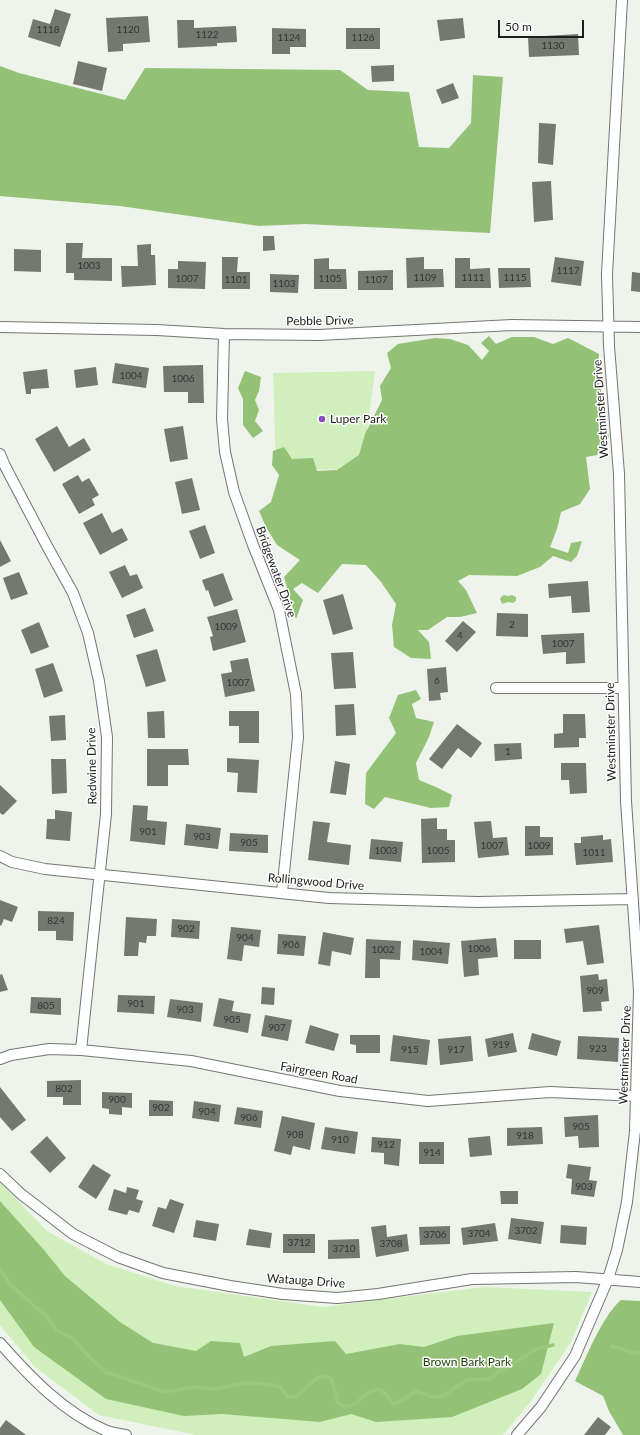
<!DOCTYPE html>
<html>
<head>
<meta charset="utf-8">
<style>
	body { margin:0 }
	#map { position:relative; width:640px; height:1435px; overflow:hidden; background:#eef3ec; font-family:Lato,sans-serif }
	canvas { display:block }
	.scale { position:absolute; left:498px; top:20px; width:86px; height:18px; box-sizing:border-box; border:2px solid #1e1f1d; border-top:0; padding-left:5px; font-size:12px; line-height:14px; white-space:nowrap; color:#1e1f1d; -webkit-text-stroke:3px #fefffe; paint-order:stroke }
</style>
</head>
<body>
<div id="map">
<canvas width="640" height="1435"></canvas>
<div class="scale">50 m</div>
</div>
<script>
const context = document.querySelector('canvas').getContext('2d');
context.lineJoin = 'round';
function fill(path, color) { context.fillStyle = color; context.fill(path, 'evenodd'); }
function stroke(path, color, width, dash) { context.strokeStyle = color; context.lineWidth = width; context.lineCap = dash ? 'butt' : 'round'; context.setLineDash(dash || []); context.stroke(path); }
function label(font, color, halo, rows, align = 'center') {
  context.font = font + ' Lato,sans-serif'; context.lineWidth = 3; context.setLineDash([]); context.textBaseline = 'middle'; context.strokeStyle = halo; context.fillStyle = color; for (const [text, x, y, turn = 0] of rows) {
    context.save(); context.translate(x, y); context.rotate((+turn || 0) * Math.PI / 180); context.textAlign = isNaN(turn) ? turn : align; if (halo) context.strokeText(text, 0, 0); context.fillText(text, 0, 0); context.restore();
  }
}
const green = new Path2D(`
	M375,371L366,438L358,462L342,469L276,471L273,373Z
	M0,1182L47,1231L106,1264L175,1286L322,1307L485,1287L592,1292L571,1342L531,1401L503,1435H196L99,1415L35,1367L0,1325Z`);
const forest = new Path2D(`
	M0,66L19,73L125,100L145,68L340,70L368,90L409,92L419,147L449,148L471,123L473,75L503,77L490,233L305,224L259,226L120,206L0,196Z
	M489,336L496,344L512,337H534L553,344L568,338L599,354L597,375L601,390L604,413L609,437L597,455L586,457L590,489L580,504L561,512L557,529L550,547L568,553L571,543L582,541L577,556L571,562L553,556L540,567L517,576L469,575L458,581L466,590L477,613L460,617H447L428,630H418L429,642L431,659L411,658L394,647L392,625L396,604L381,582L366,565L342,564L318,593L302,583L293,589L303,600L296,619L284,577L300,560L277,545L266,527L259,511L271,502L279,475L272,465L273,451L284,447L292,459L313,458L317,471L337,470L359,455L365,434L382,400L380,386L391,368L387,353L398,344L435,338L450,339L468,345L482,360L489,351L481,343Z
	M245,371L261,377L259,391L255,400L259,410L255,421L263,431L253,438L243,425V399L238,388Z
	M416,690L421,699L412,704L416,718L434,722L429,737L416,763L419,780L436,787L452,795L449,807L431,808L385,797L374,809L365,804L366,773L396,733L389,718L398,695Z
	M0,1201L44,1250L65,1276L120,1322L153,1343L196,1351L211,1341L240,1343L244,1357L271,1346L335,1341L346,1354L400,1344L424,1347L457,1336L554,1323L541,1374L522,1389L452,1417L376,1422L351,1414L320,1422L222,1414L184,1416L106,1399L34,1347L0,1300Z
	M621,1300L640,1301V1435H623L609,1411L603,1396L575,1381C587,1356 601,1318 621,1300Z`);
const water = new Path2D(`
	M504,595L508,596L512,595L516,597V601L513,603L508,602L502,604L500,599L502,596Z`);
const stream = new Path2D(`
	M0,1269L10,1284L31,1303L46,1316L56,1330L72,1338L91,1359L106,1372L165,1392L194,1387L216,1389L245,1383L267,1384L280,1387L288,1397H296L318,1377H327L332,1379L338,1403C353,1412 358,1399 369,1392C372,1390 376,1390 379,1389L385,1393L393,1404L397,1403L417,1391L432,1397H441L467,1380L489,1379L501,1370L518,1361L536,1349L553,1345
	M612,1346L635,1353L640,1352`);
const building = new Path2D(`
	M55,9L71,14L60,47L28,37L33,19L50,24Z
	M148,16L150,42L123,44V51L108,52L106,18Z
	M463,18L465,38L440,41L437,20Z
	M177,20H194V28L236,26L237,42L217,43V46L178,48Z
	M272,28L306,29V47H290V54H272Z
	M346,28H380V49H346Z
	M578,34L579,55L529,57L528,37Z
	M78,61L107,68L102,91L73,84Z
	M394,65V81L372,82L371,66Z
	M453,83L459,98L442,104L436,90Z
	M539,123L556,124L553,165L538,163Z
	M551,181L553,220L534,222L532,182Z
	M263,236H274L275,250L263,251Z
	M66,243H83L82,258H112V281L74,280V273H66Z
	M151,244V255H155L156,285L122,287L121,266H138L137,245Z
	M14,249L41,250V272L14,271Z
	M222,257H238L237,272H250V289H222Z
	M424,257V269H443L444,287L407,288L406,258Z
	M555,257L584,261L581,286L551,282Z
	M329,258V269H346L347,289H314V259Z
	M455,258H470V269L490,268L491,288H455Z
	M178,261L206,262L205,289L168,288V269H178Z
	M498,268H530L531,287L499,288Z
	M393,270V290H358V271Z
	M632,272L640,273V292L631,291Z
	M270,274L299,275L298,293L270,292Z
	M115,363L149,368L146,388L112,383Z
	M203,365L204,403H188V392H164L163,366Z
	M96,367L98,385L76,388L74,370Z
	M47,369L49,388L31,389V394H26L23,372Z
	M57,426L69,447L84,438L91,450L54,472L35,439Z
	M183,426L188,459L170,462L164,429Z
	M78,475L82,482L89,478L99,495L92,499L95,505L79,514L62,484Z
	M192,478L200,510L182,514L175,482Z
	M102,513L112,533L122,528L128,540L100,555L83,523Z
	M205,525L215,553L200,559L189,531Z
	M0,540L11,561L0,567Z
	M125,565L130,576L137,574L143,588L122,598L109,572Z
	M19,572L28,594L11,600L3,578Z
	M223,573L233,600L214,607L208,590L206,591L202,580Z
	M588,581L590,612L572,613L571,596L549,598L548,584Z
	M343,594L353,629L333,635L323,600Z
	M145,608L154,631L134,638L126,615Z
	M237,609L246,642L213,651L210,637L213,636L207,617Z
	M497,613L528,614V637L496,636Z
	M463,621L476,632L457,652L445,641Z
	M39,622L49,647L31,654L21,630Z
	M584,633L585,663L566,664V652L543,654L541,635Z
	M157,649L166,681L146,687L136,655Z
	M353,652L356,688L334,689L331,653Z
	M248,658L255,691L225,697L221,674L232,672L230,661Z
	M53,663L63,691L44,698L35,669Z
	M446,667L448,692L440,693L441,700L429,701L427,669Z
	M354,704L356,735L336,736L335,705Z
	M164,711L165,738H148L147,712Z
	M229,711H259V743H239V726H229Z
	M563,714H585L586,738H579V747L554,748V734L563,733Z
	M65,715L66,740L51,741L49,716Z
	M457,724L482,743L471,758L458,748L442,769L429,759Z
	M521,743L522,759L495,761L494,744Z
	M147,749H188L189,765H168V786H147Z
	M227,758L259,760L257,793L237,792L238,773L227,772Z
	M51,759H66L67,793L52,794Z
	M335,761L350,764L346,795L330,793Z
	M561,763H586L587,793L570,794L569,780H561Z
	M0,785L17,801L3,815L0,813Z
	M133,805L148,806L147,820L167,822L165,845L130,841Z
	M55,810L72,812L70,841L46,839L47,819H55Z
	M437,818V829H447V840H455V862L422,863L421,819Z
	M313,821L330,823L327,842L351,845L349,865L308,860Z
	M491,821L493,838L507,837L509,855L478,858L474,822Z
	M186,824L221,828L218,849L184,845Z
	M525,826H540V837H553V855L525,856Z
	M230,833L268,835V853L229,851Z
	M603,835V840L611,839L613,862L576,865L574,843H581V837Z
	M371,839L403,842L401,862L369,859Z
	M0,900L18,907L12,922L4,919L1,926L0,925Z
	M38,911L74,912L73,941L56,940V931H38Z
	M126,917L157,919L156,936H147L146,943L139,942L138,956H124Z
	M172,919L200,921L199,939L171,937Z
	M599,925L604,963L587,965L583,941L566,943L564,929Z
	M231,927L261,930L259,947L244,945L242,961L227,959Z
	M323,932L354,938L351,955L332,951L330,966L318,964Z
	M278,934L306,936L304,956L277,954Z
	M496,938L498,957L478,959L479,975L464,977L461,941Z
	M366,939L401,941L400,960L380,959V978H365Z
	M413,940L450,943L448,964L412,960Z
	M514,940H541V959H514Z
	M2,974L8,990L0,992V975Z
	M598,974L599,980L607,979L609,1001L601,1002L602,1011L583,1012L580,976Z
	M262,987L275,988L274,1005L261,1004Z
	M118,995L155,996L154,1014L117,1012Z
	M31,997L61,998V1015L30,1013Z
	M219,998L234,1001L232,1011L251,1014L248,1033L213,1026Z
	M170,999L203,1003L201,1022L167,1017Z
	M265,1015L292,1020L288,1041L261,1036Z
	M310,1025L339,1034L334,1051L305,1043Z
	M513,1033L517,1052L488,1057L485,1039Z
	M532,1033L561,1041L557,1056L528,1049Z
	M350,1035H380V1053H356V1045L350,1044Z
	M393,1035L430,1040L427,1065L390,1061Z
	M471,1036L473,1061L440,1065L438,1039Z
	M578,1036L619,1038L618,1062L577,1059Z
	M81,1080V1105H63V1097H47V1081Z
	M0,1087L26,1120L12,1131L0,1117Z
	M102,1092L132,1093V1108L122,1107V1115L109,1114V1109L102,1108Z
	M149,1100L173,1101V1116H149Z
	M194,1101L221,1105L219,1122L192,1118Z
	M237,1107L263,1111L261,1128L234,1124Z
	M598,1115L599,1147L579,1148L578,1136L565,1137L564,1117Z
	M282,1116L315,1123L310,1150L293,1146L291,1155L274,1151Z
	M325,1127L358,1132L355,1154L321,1149Z
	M542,1127L543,1144L507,1146V1128Z
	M47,1136L66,1158L50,1173L30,1152Z
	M490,1136L492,1155L470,1157L468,1138Z
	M372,1137L401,1139L399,1166L384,1164V1153L371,1152Z
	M419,1142H444V1164H419Z
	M93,1164L111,1175L96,1199L78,1187Z
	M568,1164L591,1167L589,1180L597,1181L594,1197L571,1194L572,1179L566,1178Z
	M127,1187L139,1190L136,1199L143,1201L139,1213L129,1210L127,1215L108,1210L114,1189L126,1193Z
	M500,1191H518V1204H501Z
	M170,1199L184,1204L174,1233L152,1226L158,1207L166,1209Z
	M511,1218L544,1222L541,1244L508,1239Z
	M196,1220L219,1224L216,1241L193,1237Z
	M495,1223L498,1241L463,1245L461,1228Z
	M386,1225L387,1237L407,1234L409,1251L376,1257L371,1227Z
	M561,1225L587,1227L586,1245L560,1243Z
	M450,1226V1244L420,1245L419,1227Z
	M249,1229L272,1233L270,1248L246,1245Z
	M283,1234H315V1253H283Z
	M359,1239L360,1258L328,1259V1240Z
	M598,1417L611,1427L605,1435H584Z
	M6,1420L26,1435H0V1428Z`);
const street = new Path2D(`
	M0,327L157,330L224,334L319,335L512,325L640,327
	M224,334L222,419L225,452L234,492L253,545L279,610L296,694L298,737L282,892
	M0,454L5,466L47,546L73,593L88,633L99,681L107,737L106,814L81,1050
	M496,688H623
	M0,856L12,862L45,869L329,898L478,902L633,899
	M0,1059L11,1055L49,1049L81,1050L191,1061L340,1091L428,1101L550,1092L637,1096
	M0,1174L21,1194L73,1234L118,1257L163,1273L230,1286L283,1294L337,1298L378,1294L472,1279L576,1277L640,1282
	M0,1343C30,1377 64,1413 107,1431C113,1433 120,1434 126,1435
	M517,1435L541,1407L575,1356L608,1279L617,1250L627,1202L635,1131L639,991L626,801L619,474L609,346L607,274L622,0`);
const markers = [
	[322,419,4,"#8b4bc0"]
];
const numberNames = [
	["1118",48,30],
	["1120",128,30],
	["1122",207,35],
	["1124",289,38],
	["1126",363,38],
	["1130",553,46],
	["1003",89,266],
	["1117",568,271],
	["1109",425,278],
	["1111",473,278],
	["1115",515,278],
	["1007",187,279],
	["1105",330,279],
	["1101",236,280],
	["1107",376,280],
	["1103",284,284],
	["1004",131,376],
	["1006",183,379],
	["2",512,625],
	["1009",226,627],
	["4",460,636],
	["1007",563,644],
	["6",437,681],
	["1007",238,683],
	["1",508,752],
	["901",148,832],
	["903",202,837],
	["905",249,843],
	["1007",492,846],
	["1009",539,846],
	["1003",386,851],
	["1005",438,851],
	["1011",594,853],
	["824",56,921],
	["902",186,929],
	["904",245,938],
	["906",291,945],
	["1006",479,949],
	["1002",383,950],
	["1004",431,952],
	["909",595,991],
	["901",136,1004],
	["805",46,1006],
	["903",185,1010],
	["905",232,1020],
	["907",277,1028],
	["919",501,1045],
	["923",598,1049],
	["915",410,1050],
	["917",456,1050],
	["802",64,1089],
	["900",117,1100],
	["902",161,1108],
	["904",207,1112],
	["906",249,1118],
	["905",581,1127],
	["908",295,1135],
	["918",525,1136],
	["910",340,1140],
	["912",386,1145],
	["914",432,1153],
	["903",584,1187],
	["3702",526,1231],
	["3704",479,1234],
	["3706",435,1235],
	["3712",299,1243],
	["3708",391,1244],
	["3710",344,1249]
];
const streetNames = [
	["Pebble Drive",320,321,-1],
	["Westminster Drive",601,409,-94],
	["Bridgewater Drive",276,572,70],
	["Westminster Drive",611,732,-91],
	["Redwine Drive",92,766,-91],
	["Rollingwood Drive",316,882,5],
	["Westminster Drive",625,1055,-88],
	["Fairgreen Road",319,1073,10],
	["Watauga Drive",306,1281,4]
];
const poiNames = [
	["Luper Park",330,419]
];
const parkNames = [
	["Brown Bark Park",467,1362]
];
fill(green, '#d0efbd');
fill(forest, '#93c276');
fill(water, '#9ac97c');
stroke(stream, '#9ac97c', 3.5);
fill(building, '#747871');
stroke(street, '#737770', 12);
stroke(street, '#fff', 10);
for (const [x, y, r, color] of markers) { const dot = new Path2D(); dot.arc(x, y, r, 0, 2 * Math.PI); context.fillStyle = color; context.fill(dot); stroke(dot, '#fefffe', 1.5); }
label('10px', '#343532', null, numberNames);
label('12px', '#1e1f1d', '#fefffe', streetNames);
label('12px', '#1e1f1d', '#fefffe', poiNames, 'left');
label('12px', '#25420c', '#fefffe', parkNames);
</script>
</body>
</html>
